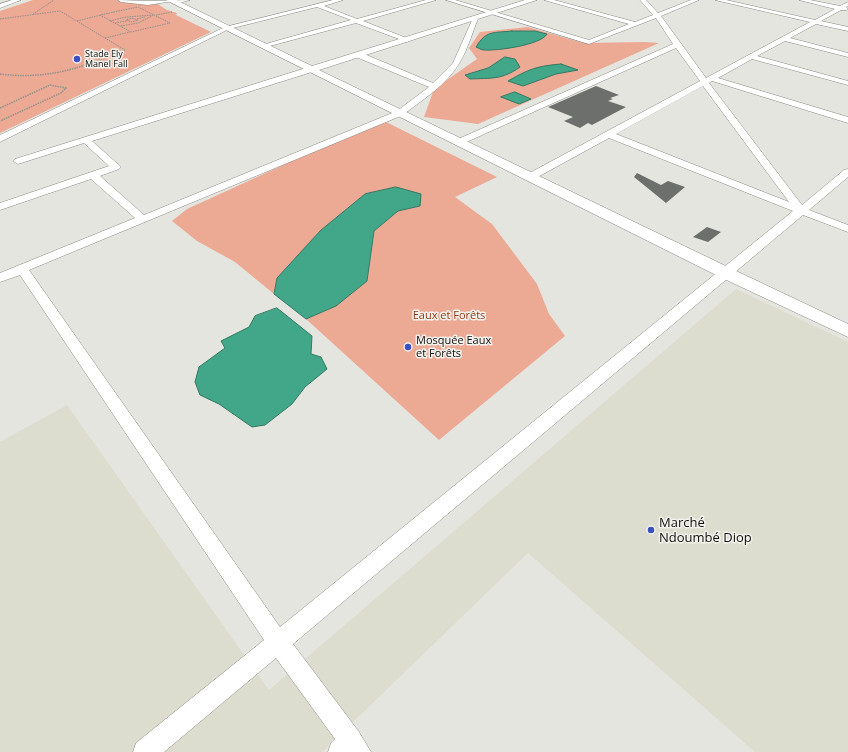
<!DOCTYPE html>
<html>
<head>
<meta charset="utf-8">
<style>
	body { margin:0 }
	canvas { display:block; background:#e5e5e0 }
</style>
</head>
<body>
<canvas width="848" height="752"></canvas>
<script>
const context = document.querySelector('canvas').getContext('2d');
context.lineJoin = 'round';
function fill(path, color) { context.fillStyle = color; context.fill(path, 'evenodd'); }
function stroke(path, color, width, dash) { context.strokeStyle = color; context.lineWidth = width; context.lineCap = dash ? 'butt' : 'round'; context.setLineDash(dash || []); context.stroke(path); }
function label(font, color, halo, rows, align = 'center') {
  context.font = font + ' "Open Sans",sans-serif'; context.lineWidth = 3; context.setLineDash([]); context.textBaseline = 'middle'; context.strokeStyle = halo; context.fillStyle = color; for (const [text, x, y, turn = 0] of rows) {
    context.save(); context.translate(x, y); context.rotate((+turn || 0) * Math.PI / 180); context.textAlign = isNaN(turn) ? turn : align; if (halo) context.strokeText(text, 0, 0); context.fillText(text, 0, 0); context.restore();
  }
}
const built = new Path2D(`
	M736,289L848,342V752H755L528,553L322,752H0V442L67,405L269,690Z`);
const green = new Path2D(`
	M33,0H116L146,5L156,3L167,10L177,13L176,15L211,32L0,133V11Z
	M528,27L583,43L645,42L659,43L478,124L424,117L434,89L477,59L469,48L480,32Z
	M382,120L497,177L455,197L492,224L537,284L549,314L565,336L439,440L306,319L336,306L367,281L374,231L398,211L420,206L365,194L321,230L278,278L274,294L235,262L197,241L172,221L187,209Z`);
const water = new Path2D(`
	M512,31H535L547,34C541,45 497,51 484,50C481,50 479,48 476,47C486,30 494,33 512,31Z
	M505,57L515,59L520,67C502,80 491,78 470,79L465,75L488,68Z
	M561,64L578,70L556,74L523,86L508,81C529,69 537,66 561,64Z
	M515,92L531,99L519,104L501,97Z
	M396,187L421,194L420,206L398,211L374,231L367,281L336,306L306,319L274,294L277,278L321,230L365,194Z
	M277,308L312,336L311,354L321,357L327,369L305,387L292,404L265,425L252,427L219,404L200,395L195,382L199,367L225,348L221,341L249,327L255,316Z`);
const building = new Path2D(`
	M596,86L619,95L610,98L613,99L608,101L626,107L592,125L588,123L580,128L564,121L573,117L548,107Z
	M637,173L661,185L668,181L685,187L666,203L634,177Z
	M707,227L721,232L708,242L693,237Z`);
const pathFar1 = new Path2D(`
	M138,7L170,23L131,32L100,15Z
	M33,14L54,0
	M156,15L172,12
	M132,18L138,20L132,22L126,20Z
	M0,19L60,11L125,50
	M137,19L145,17
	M77,21L101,15
	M110,21L126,17L154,15
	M115,23L126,21
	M121,26L138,23L152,16
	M105,38L130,32
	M89,64L125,50`);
const path = new Path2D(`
	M0,74C32,78 61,74 91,63
	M0,108L50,85L66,88L61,93L0,121`);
const minor = new Path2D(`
	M12,0H21L0,8V4Z
	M118,0L148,1L190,0L175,4L173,1L148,5L121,2Z
	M333,0H343L324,6L357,19L426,0H436L363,21L409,39V41L407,42L356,23L266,47H262V45L351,20L317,7L229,29L0,142V135L225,27Z
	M446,0H455L589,40L629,24L544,0H554L635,22L653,15L640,0H646L658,13L691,0H699L661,16L706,78L810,22L715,0H726L815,20L835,9L799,0H810L840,6L848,2V6L846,7L848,9L847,10H841L821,21L848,27V31L816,24L790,38L848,53V57L785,41L757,56L848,81V85L752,59L718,78L848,117V123L712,81L709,83L802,205L844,170L848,169V177L809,210L848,225V232L803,215L293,644L359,732L371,752H328L331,743L335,739L276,658L164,752H133L136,743L264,640L20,275L0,282V273L135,218L91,179L0,210V203L109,166L84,143L18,164L13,161L15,159L309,67H315V71L92,141L121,167L119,169L100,176L144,215L397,111L429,87L356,57V53H362L433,83L453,63L473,18L478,19C472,33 468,49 460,62C447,85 423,99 403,115L29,270L280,627L793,211L609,138L534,179H526L525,177L526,175L700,81L676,48L462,144H456L454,142L456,140L673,44L656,18L589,44ZM703,86L789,202L616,134Z`);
const tertiary = new Path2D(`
	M166,0H176L312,66L525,0H537L319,70L732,269L848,324V337L720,277Z`);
const markers = [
	[77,59,4,"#3b50c2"],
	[408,347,4,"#3b50c2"],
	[651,530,4,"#3b50c2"]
];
const farPoinames = [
	["Stade Ely",85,54],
	["Manel Fall",85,64]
];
const parkNames = [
	["Eaux et Forêts",449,316]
];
const poiNames = [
	["Mosquée Eaux",416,341],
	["et Forêts",416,354]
];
const nearPoinames = [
	["Marché",659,523],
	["Ndoumbé Diop",659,538]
];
fill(built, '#dcdccf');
fill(green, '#eca994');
fill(water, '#42a689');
stroke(water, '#337964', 1);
fill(building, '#6c6f6b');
stroke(minor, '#898984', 1);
stroke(tertiary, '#898984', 1);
stroke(pathFar1, '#91918d', 1, [1.5, 1]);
stroke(path, '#91918d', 1.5, [1.5, 1]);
fill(minor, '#fff');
fill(tertiary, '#fff');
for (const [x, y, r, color] of markers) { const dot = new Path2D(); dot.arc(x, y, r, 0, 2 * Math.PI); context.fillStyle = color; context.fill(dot); stroke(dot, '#f3f2ed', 1.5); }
label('9px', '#0f0f0d', '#f3f2ed', farPoinames, 'left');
label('11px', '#923614', '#f3f2ed', parkNames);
label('11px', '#0f0f0d', '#f3f2ed', poiNames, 'left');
label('13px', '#0f0f0d', '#f3f2ed', nearPoinames, 'left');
</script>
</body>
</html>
